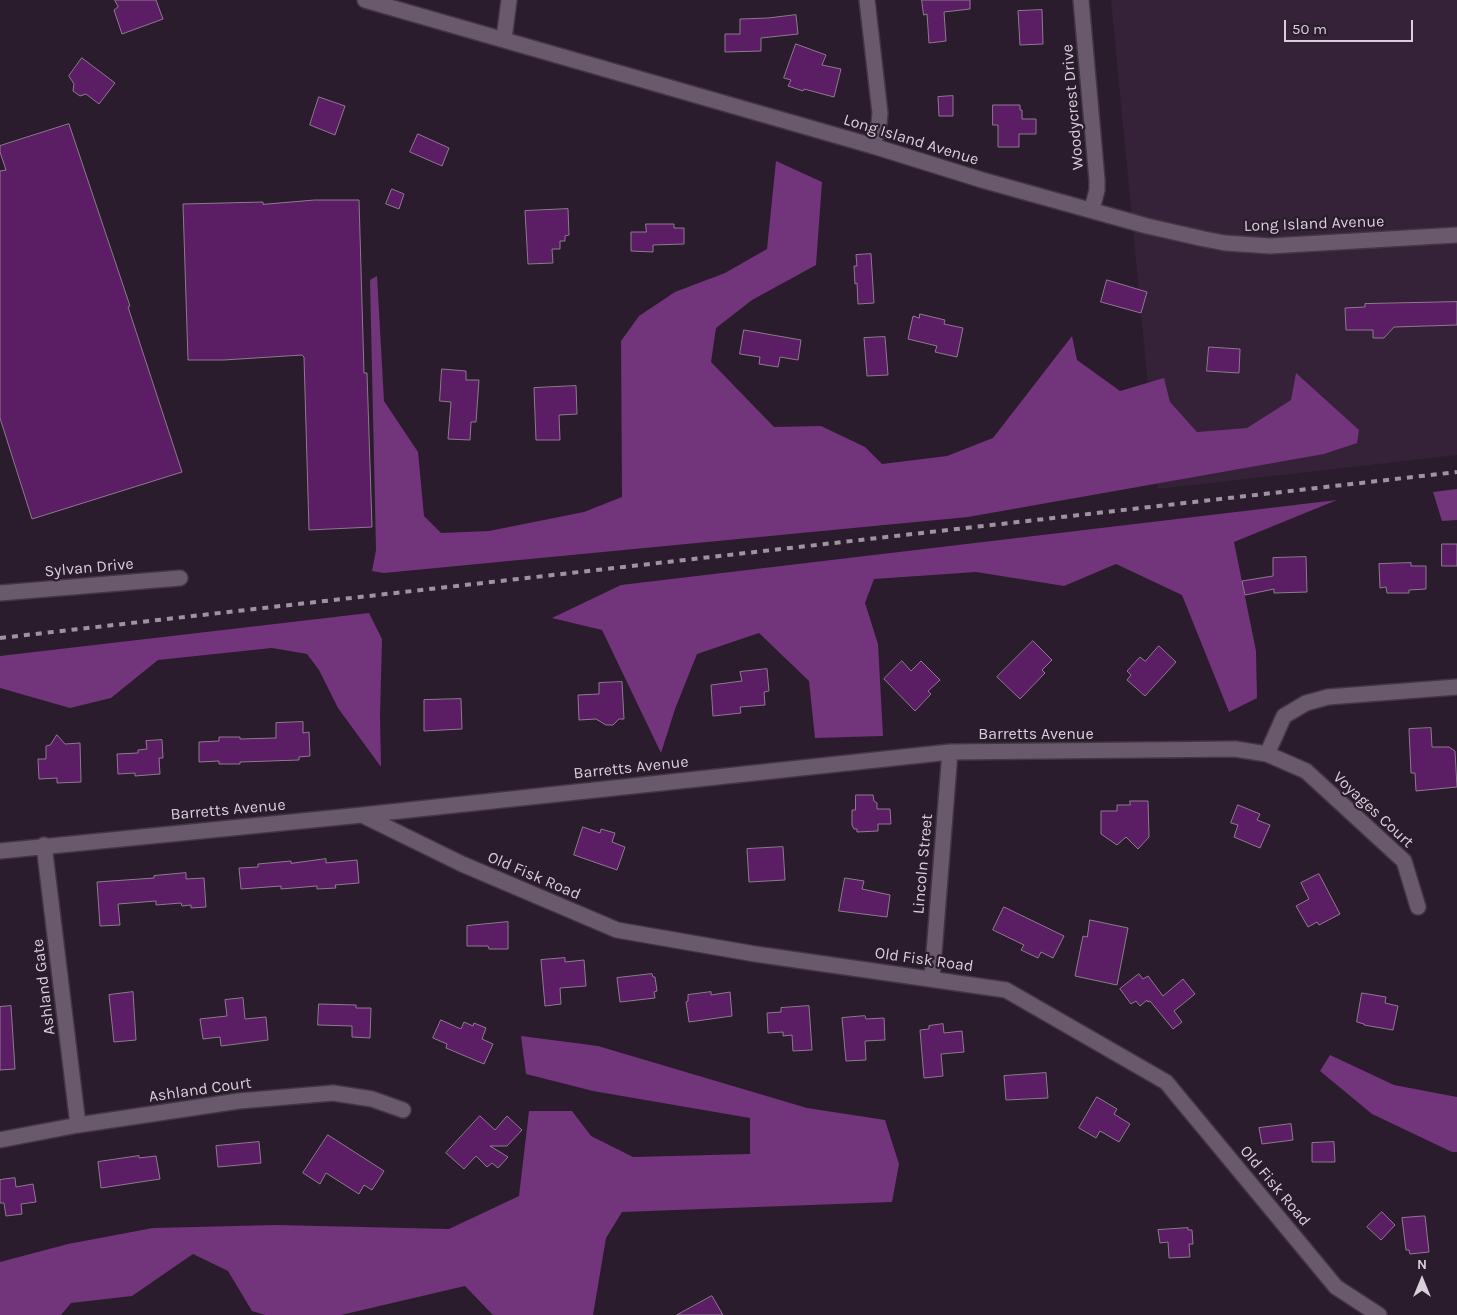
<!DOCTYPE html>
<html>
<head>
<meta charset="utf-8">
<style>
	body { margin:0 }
	#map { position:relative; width:1457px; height:1315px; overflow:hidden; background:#2b1c2d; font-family:Karla,sans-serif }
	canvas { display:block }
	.north { position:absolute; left:1397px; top:1255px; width:50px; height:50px; -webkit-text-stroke:4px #2b1c2d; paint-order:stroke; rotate:0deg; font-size:14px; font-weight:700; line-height:20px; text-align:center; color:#d9cfda }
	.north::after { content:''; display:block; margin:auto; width:18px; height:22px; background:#d9cfda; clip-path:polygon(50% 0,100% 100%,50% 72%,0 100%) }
	.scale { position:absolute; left:1284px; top:20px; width:129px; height:22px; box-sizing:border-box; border:2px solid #d9cfda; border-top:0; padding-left:6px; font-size:15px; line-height:18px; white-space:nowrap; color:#d9cfda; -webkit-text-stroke:4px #2b1c2d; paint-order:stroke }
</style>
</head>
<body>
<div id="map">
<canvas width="1457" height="1315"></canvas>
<div class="north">N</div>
<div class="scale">50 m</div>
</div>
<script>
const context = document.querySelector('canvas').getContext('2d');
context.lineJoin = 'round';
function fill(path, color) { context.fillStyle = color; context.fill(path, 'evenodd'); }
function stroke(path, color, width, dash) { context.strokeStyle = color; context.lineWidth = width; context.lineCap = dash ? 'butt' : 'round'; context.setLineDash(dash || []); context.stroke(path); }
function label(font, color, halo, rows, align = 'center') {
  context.font = font + ' Karla,sans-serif'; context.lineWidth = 4.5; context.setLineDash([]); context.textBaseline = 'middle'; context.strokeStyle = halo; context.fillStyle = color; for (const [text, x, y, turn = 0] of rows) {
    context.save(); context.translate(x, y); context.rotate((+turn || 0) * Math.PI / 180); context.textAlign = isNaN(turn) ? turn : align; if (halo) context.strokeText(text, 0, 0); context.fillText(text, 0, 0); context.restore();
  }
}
const built = new Path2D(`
	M1111,0H1457V455L1158,489Z`);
const forest = new Path2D(`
	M776,161L822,182L816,265L752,300L716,328L711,362L774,427L821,426L865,447L882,464L947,456L993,438L1072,336L1077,360L1120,391L1164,378L1170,402L1197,432L1247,428L1291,400L1296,373L1359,430L1357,443L1324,454L968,517L384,573L372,571L376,550L370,280L377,276L384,401L418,452L424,516L441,533L489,531L584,512L622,497L621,341L639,316L675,292L725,273L767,249Z
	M1457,489V520L1442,521L1433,492Z
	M1337,500L1234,542L1256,651L1257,698L1229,712L1182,595L1116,564L1064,586L976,572L874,579L865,603L878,644L883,736L815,738L809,681L759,633L697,654L675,709L661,753L602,630L552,618L621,585Z
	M369,613L382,639L380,716L381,767L338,708L319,670L307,654L272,648L158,660L111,698L70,708L0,688V656Z
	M521,1036L598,1046L807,1108L885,1120L899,1164L892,1202L622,1212L606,1238L593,1315H493L465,1286L341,1315H265L252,1311L228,1271L193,1254L132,1296L71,1303L61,1315H0V1262L68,1244L153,1228L276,1225L449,1229L519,1196L529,1111H572L591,1136L633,1157L750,1154V1118L593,1091L526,1074Z
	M1330,1055L1394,1085L1457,1097V1152H1452L1372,1114L1320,1071Z`);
const building = new Path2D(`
	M115,0H156L163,19L122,34L114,10L118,7Z
	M922,0H970V9L944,12L946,41L929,43L927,14L924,15Z
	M1042,10L1043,44L1020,45L1018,11Z
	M796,15L798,34L761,38V51L725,52V34H740V19L768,18Z
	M796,44L826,55L822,65L841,69L834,97L804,89L803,91L788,86L791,80L784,78Z
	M82,58L115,83L99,104L86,94L80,96L73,91L74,84L69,76Z
	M953,96V116H939L938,97Z
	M319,97L345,106L335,135L310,125Z
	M993,105H1020V110H1022V119H1036V134H1019V147H998V125H993Z
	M69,124L130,306L128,307L182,472L32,519L0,418V171L6,170L0,152V146Z
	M418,134L449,148L442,166L410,152Z
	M392,189L404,194L399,209L386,204Z
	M315,200H359L364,373H367L372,527L309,530L304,357L302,355L224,360H188L183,204L263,202V204Z
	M568,209L569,235L565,236V241H560V249H552L553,263L528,264L525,211Z
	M646,224H674V228H684V244L653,245V252L631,251V232H646Z
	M871,254L874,303L858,304L857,283L855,284L854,266H857L856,255Z
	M1107,280L1147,292L1141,313L1101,302Z
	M1457,302V325L1394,327L1384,338H1373V330H1346L1345,308L1365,307V304Z
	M920,314L945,320L944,324L963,328L957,357L935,352L937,346L908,339L913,316L919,318Z
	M744,330L801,340L798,360L780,357L778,367L759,364L760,357L740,354Z
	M885,337L888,375L867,376L864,338Z
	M1209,347L1240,349L1239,373L1207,371Z
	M442,369L466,371V380H479L476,422H471L470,440L448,439L451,402L440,401Z
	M576,386L577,414L559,415L560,440H536L534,388Z
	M1442,544H1457V566H1442Z
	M1306,557L1307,592L1274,593V589L1245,595L1242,581L1273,576V558Z
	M1411,563V566H1426V589L1409,590V593H1387L1386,587L1380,588L1379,564Z
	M1033,641L1052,660L1042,670L1045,673L1020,699L997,677Z
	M1159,646L1176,662L1145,696L1127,680L1131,675L1127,671L1140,657L1145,661Z
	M902,661L911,671L921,661L940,680L928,691L931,694L915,711L884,679Z
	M767,669L769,691L764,692L765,705L740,707L741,713L713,716L711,685L742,681L740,672Z
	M622,682L624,719H619L613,725H606L596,719L579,720L578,695L599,694V683Z
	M461,699L462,729L424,731V700Z
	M303,722V733L309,732L310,756L299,757V760L240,762V764H219V761L199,762V742L219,741V737H240V739L276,738V723Z
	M1431,728L1432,747H1449L1455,751L1457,787L1416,791L1415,773H1411L1409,729Z
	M57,735L65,744L80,743L81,782L57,783V778L39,779L38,759H46V746L50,745Z
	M162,740L163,758H159L160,774L135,776V773L118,774L117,754L138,753V750L147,749L146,741Z
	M856,795H873L874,801L877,803V809H890L891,824H878V831L857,832V829H854L852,825V810H855Z
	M1130,801H1148L1149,837L1138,849L1126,837L1117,845L1101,834V811H1117V805H1130Z
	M1238,805L1260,814L1257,820L1270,825L1260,848L1234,837L1238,825L1231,823Z
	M583,827L600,833L601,829L615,833L612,842L625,847L617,870L574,855Z
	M783,847L785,880L749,882L747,849Z
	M326,859V863L357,860L359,883L335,885L336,888L317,889V886L281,889V886L241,889L239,868L258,867V864L291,861V863Z
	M186,873V879L204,878L206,907L191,908V905L182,906L181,903L156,905V901L118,904L120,925L100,926L97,882L154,878V876Z
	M1319,874L1340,914L1319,925L1317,922L1308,927L1296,906L1309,899L1301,883Z
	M845,878L864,881L862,889L890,895L887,917L839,911Z
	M1004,907L1064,936L1053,958L1041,952L1038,958L1021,950L1024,945L993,930Z
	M1090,920L1128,928L1117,985L1075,976L1083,936L1087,937Z
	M508,922V949H489L488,946H467V926Z
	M565,958V962L584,960L586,986L560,988L561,1004L545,1006L541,960Z
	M652,974L653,977H655L657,991L654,992L655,998L620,1002L617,978Z
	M1139,974L1143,979L1148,976L1163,996L1183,979L1195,994L1174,1011L1182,1022L1173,1029L1150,1001L1148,1002L1147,1000L1140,1006L1136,1001L1131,1004L1120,989Z
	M133,992L136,1040L114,1042L109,995Z
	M711,992V995L730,992L732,1016L689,1022L686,1002L688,1001V995Z
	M1362,993L1386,997L1385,1003L1398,1006L1393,1030L1364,1025V1024L1357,1022Z
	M243,998L245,1019L266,1017L268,1040L221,1046L220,1037L203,1039L200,1019L227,1016L225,1000Z
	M319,1004L356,1005V1008H371L370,1038L352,1037V1026L318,1025Z
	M11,1006L15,1069L0,1070V1007Z
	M809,1006L812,1050L793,1051L792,1035L783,1036V1032L768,1033L767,1013L781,1012V1008Z
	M865,1016L866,1019L884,1018L885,1040L865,1041L866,1060L846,1061L842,1018Z
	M441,1020L461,1029L464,1022L473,1026L474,1023L486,1028L482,1039L493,1044L484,1064L446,1048L447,1044L433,1038Z
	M943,1024L944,1033L962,1031L964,1052L941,1054L943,1076L924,1078L920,1030L929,1029V1026Z
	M1046,1073L1048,1098L1006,1100L1004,1076Z
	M1097,1097L1117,1109L1114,1114L1130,1124L1119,1142L1100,1131L1096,1138L1079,1128Z
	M480,1116L495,1130L507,1116L522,1130L507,1146H490L508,1157L498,1168L492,1163L487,1167L476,1156L464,1169L446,1153Z
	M1291,1124L1293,1140L1262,1144L1259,1128Z
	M328,1135L384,1171L372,1190L364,1185L359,1194L326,1173L320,1184L303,1173Z
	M259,1142L261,1163L218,1167L216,1146Z
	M1334,1142L1335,1162H1312V1143Z
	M139,1156V1158L156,1156L160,1179L101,1188L98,1162Z
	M15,1178L16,1187L33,1184L36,1202L21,1204L22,1214L6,1216L4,1203H0V1180Z
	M1382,1212L1395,1225L1381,1240L1367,1227Z
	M1423,1216H1425L1429,1252L1410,1254L1409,1250H1406L1402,1218Z
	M1188,1228V1230H1192L1193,1244H1189L1190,1257L1169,1258L1168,1242L1160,1243L1158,1230Z
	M712,1296L723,1315H677Z`);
const minor = new Path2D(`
	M867,0L880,113L879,124L873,146
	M1081,0L1097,180V190L1092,209
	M504,39L509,0
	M0,593L180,578
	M1267,754L1284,716L1306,703L1328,697L1457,687
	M362,815L462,864L617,930L755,954L1006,990L1166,1082L1336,1287L1379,1315
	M44,845L78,1125
	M0,851L362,815L950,752L1235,749L1267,754L1306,771L1404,861L1418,907
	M932,978L950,752
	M0,1140L78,1125L239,1101L333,1093L372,1099L403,1110`);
const tertiary = new Path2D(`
	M365,0L873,146L982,180L1147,226L1204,239L1225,243L1270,246L1457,235`);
const rail = new Path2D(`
	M0,638L1457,472`);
const streetNames = [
	["Woodycrest Drive",1073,107,-95],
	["Long Island Avenue",911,140,17],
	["Long Island Avenue",1314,224,-2],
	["Sylvan Drive",89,568,-5],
	["Barretts Avenue",1036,734],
	["Barretts Avenue",631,768,-6],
	["Barretts Avenue",228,810,-5],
	["Voyages Court",1373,810,43],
	["Lincoln Street",923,864,-85],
	["Old Fisk Road",534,876,23],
	["Old Fisk Road",924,960,8],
	["Ashland Gate",44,987,-97],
	["Ashland Court",200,1090,-8],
	["Old Fisk Road",1275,1186,50]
];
fill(built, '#352138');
fill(forest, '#72347b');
fill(building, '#5b1d63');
stroke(building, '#8d7a8f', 1);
stroke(minor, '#433644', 18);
stroke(tertiary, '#433644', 18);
stroke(minor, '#6a586c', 15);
stroke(tertiary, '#6a586c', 15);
stroke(rail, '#9e93a0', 4, [6, 6]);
label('16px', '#d9cfda', '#2b1c2d', streetNames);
</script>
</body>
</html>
